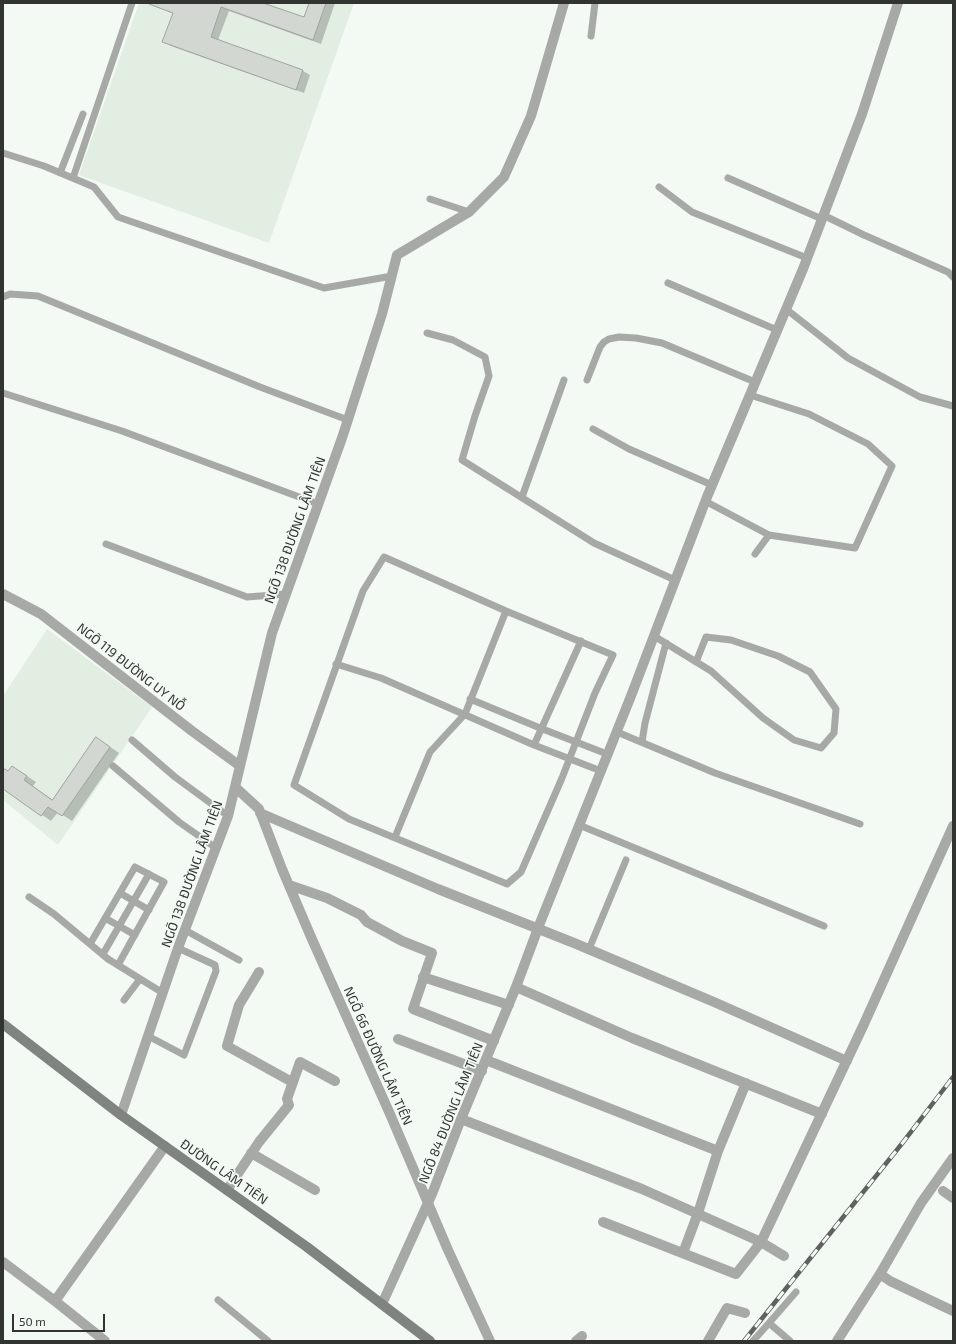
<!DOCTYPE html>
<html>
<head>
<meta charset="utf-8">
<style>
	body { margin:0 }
	#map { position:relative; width:956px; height:1344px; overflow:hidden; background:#f3f9f3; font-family:"Exo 2",sans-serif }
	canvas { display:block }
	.frame { position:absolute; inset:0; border:4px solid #323432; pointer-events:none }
	.scale { position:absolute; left:12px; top:1314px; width:93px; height:18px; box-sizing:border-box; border:2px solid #323432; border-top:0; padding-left:5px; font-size:12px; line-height:14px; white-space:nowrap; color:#323432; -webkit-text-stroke:3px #f3f9f3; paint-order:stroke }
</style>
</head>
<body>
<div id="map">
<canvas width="956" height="1344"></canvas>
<div class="frame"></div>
<div class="scale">50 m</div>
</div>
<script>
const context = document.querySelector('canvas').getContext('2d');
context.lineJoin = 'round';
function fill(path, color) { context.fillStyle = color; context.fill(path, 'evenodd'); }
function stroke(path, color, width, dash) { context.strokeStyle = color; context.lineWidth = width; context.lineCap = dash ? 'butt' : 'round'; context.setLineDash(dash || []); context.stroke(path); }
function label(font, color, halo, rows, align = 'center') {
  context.font = font + ' "Exo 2",sans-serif'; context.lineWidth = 3.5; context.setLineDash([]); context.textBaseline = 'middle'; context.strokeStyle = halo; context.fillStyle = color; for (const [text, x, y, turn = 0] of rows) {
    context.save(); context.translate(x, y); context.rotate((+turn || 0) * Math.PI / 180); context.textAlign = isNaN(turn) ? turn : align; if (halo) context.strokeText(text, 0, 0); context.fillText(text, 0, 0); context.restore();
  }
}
const built = new Path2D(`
	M139,3H354L269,243L79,175Z
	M47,629L152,707L58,845L3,800V696Z`);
const shadow = new Path2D(`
	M146,3H260L304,19L310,3H335L321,44L229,11L218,40L303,71L310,75L304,93L171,46L164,41L174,14Z
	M106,744L119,753L72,821L58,812L51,821L3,788V768L9,772H21L36,782L33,786L53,800Z`);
const building = new Path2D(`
	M149,3H263L304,17L309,3H326L313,40L221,7L211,37L303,70L296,90L162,42L173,13L149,4Z
	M96,737L110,747L62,816L48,807L41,816L3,789V768L8,771L12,766L27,776L24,780L52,800Z`);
const lane = new Path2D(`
	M591,36L595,3
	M3,153L44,166L94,187L118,217L324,288L392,276
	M60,173L83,114
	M73,178L132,3
	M728,178L822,219
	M659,187L692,212L807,258
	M430,199L469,212
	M823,215L864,235L948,272L953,277
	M668,283L777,330
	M3,297L10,294L38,296L260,387L348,420
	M786,309L848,358L920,397L953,406
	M427,333L453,340L485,357L489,376L475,416L462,460L594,543L675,580
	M587,380L600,347L604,342L609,339L619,337L636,338L662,343L755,382
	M3,393L122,431L318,504
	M593,429L629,449L712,485
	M522,497L564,380
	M705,501L769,535L855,548L892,466L868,444L809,414L750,395
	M106,544L247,597L286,594
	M755,554L769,535
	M384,557L506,611L613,655L595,693L562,778L521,872L507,884L349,819L294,785L363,591Z
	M654,636L711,671L763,718L794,740L821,748L834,733L836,709L810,672L778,656L731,640L706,637L696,662
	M336,664L381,678L534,745L601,771
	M470,699L540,728L607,754
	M617,732L715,773L860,824
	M132,740L175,777L228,816
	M642,742L645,723L666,643
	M534,745L581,641
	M113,766L179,822L216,848
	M579,825L824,926
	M395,837L430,752L465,714L506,611
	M120,893L149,910
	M29,897L54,914L108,959L163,993
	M105,918L135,935
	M185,930L239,960
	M90,944L135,867L164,882L118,965
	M589,949L626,860
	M103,954L149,874
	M124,1000L140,979
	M148,1036L184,1055L216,971L215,965L178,948
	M218,1300L268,1341
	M753,1341L769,1323
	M790,1341L769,1323L796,1292`);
const street = new Path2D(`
	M3,594L41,614L192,731L240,766
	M235,787L259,809L282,869L311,937L390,1114L448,1250L490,1341
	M260,813L438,889L574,943L714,1002L847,1061
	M289,885L327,898L361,915L367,922L402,941L432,953L413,1009L494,1041
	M259,972L239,1005L227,1046L292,1082
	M423,977L509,1005
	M516,987L632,1038L822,1114
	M398,1039L482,1071
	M486,1060L718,1151
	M121,1115L178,948L228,816L272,633L342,438L382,314L397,255L469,212L504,177L531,116L564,3
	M461,1119L642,1189L761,1242L784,1256
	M251,1153L315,1190
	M227,1190L259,1142L289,1105L287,1099L300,1062L335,1081
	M943,1191L953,1198
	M603,1222L736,1274L761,1242L864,1024L953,826
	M683,1253L698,1213L718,1151L746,1083
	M3,1262L55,1301L105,1341
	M880,1274L890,1281L953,1311
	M55,1301L165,1146
	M382,1304L432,1194L461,1119L516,987L540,923L631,696L707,497L803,269L862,114L898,3
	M576,1341L582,1336
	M708,1341L727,1308L745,1313
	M837,1341L880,1274L921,1203L953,1158`);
const secondary = new Path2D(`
	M3,1024L121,1115L307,1247L430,1341`);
const rail = new Path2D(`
	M744,1341L904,1141L953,1077`);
const streetNames = [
	["NGÕ 138 ĐƯỜNG LÂM TIÊN",295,530,-70],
	["NGÕ 119 ĐƯỜNG UY NỖ",131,667,38],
	["NGÕ 138 ĐƯỜNG LÂM TIÊN",192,874,-70],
	["NGÕ 66 ĐƯỜNG LÂM TIÊN",378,1056,66],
	["NGÕ 84 ĐƯỜNG LÂM TIÊN",451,1113,-68],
	["ĐƯỜNG LÂM TIÊN",224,1172,35]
];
fill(built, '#e3eee2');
fill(shadow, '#0003');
fill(building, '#d2d7d1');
stroke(building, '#a0a59f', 1);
stroke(lane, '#a7a9a7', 7);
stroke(street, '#a7a9a7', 10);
stroke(secondary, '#808480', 10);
stroke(rail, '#5f625f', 4.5);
stroke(rail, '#f3f9f3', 3, [9]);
label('13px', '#323432', '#f3f9f3', streetNames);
</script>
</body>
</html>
